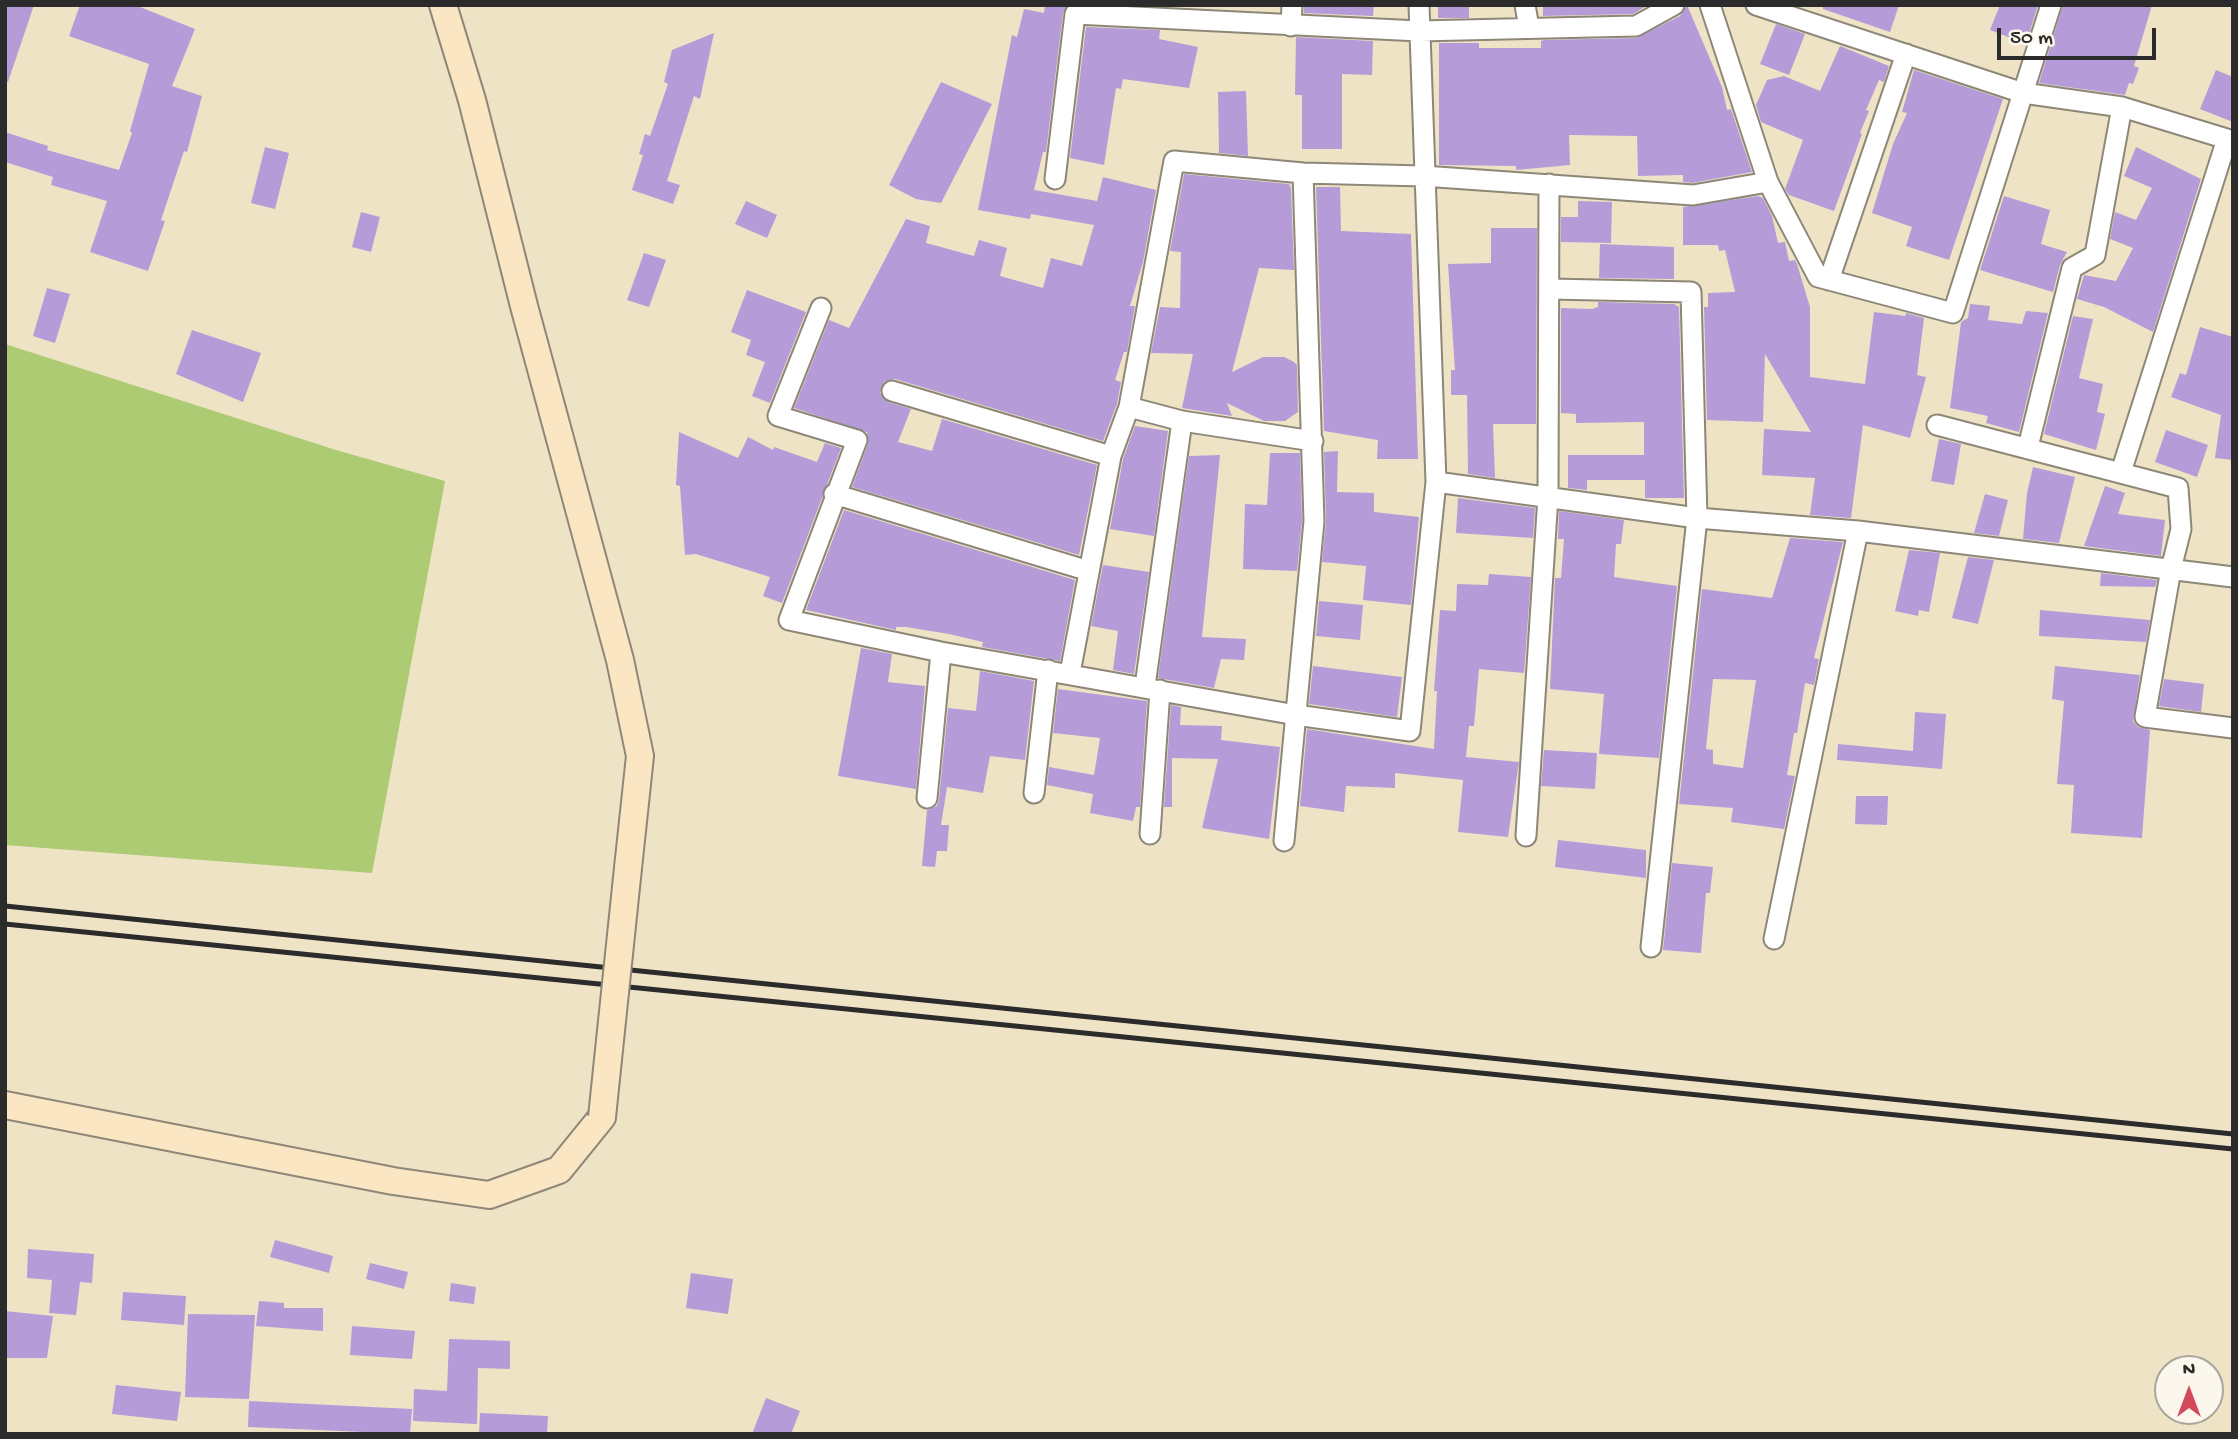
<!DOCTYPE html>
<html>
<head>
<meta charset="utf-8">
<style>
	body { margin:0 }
	#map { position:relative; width:2238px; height:1439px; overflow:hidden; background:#efe3c5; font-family:"Gochi Hand",sans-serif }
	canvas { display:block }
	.frame { position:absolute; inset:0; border:7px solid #2b2b2b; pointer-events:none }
	.north { position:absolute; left:2154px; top:1355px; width:70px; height:70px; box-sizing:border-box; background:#fbf7ec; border:2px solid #a8a59f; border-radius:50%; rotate:0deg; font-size:19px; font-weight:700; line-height:28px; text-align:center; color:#2b2b2b }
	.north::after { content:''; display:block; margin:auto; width:24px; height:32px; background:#d1495b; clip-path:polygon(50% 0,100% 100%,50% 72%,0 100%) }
	.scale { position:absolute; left:1997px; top:28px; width:159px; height:32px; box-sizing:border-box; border:4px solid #2b2b2b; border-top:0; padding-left:9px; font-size:21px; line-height:24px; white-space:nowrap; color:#2b2b2b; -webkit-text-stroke:5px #fbf7ec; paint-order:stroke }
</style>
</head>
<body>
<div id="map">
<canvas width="2238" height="1439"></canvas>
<div class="frame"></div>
<div class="north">N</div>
<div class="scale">50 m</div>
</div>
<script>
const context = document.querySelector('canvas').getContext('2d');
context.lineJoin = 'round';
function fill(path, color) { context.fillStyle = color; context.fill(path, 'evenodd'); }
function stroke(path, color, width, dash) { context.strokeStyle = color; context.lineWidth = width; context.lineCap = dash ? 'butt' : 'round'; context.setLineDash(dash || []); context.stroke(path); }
const green = new Path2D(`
	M5,344L336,450L445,481L372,873L5,845Z`);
const building = new Path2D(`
	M5,5H34L8,82L5,81Z
	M80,5H135L195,29L172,86L202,96L187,152L184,151L161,220L165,221L148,271L90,252L107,201L51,185L53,177L5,162V132L48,146L47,150L119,170L132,133L130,131L149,64L69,36Z
	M1045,5H1067L1063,13L1046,152H1043L1034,190L1097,201L1103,177L1156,190L1143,262L1130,306H1135L1127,352H1124L1115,380L1121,382L1117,404L1103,441L895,379L884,382L880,393L888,402L911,409L898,442L932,451L942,419L1097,465L1079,555L852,487L868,444L867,432L794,408L829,320L849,328L906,219L930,226L926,243L974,256L979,240L1007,248L1000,276L1043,288L1051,258L1082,266L1094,225L1031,214L1030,219L978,210L1012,35L1017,37L1024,9L1044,13Z
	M1304,5H1374L1373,16L1304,13Z
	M1438,5H1469V18H1438Z
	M1543,5H1648L1633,14L1543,16Z
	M1687,5L1722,87L1727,110L1731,109L1752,172L1692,183L1683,182V175L1638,176L1637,136L1569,135L1570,165L1516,170V166L1439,165V43H1479V48H1541V41L1544,40L1636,38L1680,16Z
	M1823,5H1899L1890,32L1823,9Z
	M2000,5H2038L2026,44L1990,30Z
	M2063,5H2152L2134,66L2139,68L2133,84L2129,83L2125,95L2039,83Z
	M1776,24L1805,34L1789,75L1760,64Z
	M1086,27L1160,30L1159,39L1198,47L1189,88L1123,79L1121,89L1116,88L1104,165L1070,158Z
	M714,33L700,99L694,96L667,181L680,185L673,204L632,190L643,155L639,154L645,134L650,136L668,84L664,82L672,50Z
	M1296,37L1373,41L1372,75L1342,74V149H1302V95H1295Z
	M1840,46L1889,66L1884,82L1879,80L1866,110L1869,111L1860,133L1862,134L1834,211L1789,195L1785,189L1803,140L1761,122L1756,105L1767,80L1784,76L1820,91Z
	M1914,70L2003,99L1949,260L1906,246L1912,227L1872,213L1893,144L1907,113L1902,112Z
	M2216,70L2233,77V122L2200,109Z
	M941,82L992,104L941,203L916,199L889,185Z
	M1246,91L1248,156L1219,153L1218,92Z
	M265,147L289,153L275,209L251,203Z
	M2136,147L2201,179L2153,332L2104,307L2077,299L2084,275L2116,281L2133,248L2110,239L2115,212L2136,220L2152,188L2124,176Z
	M1184,174L1289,184L1291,188L1294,270L1259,268L1232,372L1263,357H1284L1294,362L1297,365L1298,412L1285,421H1264L1227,403L1232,416L1182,408L1193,354L1151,353L1160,307L1180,308L1181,252L1170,251Z
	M1316,187H1340L1341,231L1411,234L1418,459H1377L1378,440L1324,431Z
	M1758,196L1763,198L1772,216L1778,243L1785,242L1789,261L1795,260L1797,264L1810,307V377L1865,384L1874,312L1905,316L1906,313L1924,318L1917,375L1926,377L1910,438L1863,425L1851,518L1810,515L1815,478L1762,475L1764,429L1811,432L1765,354L1763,422L1707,420L1704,307H1708V293L1735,292L1725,250L1719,251L1718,245H1683V207Z
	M2004,196L2050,210L2041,244L2067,252L2060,265L2053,292L1980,270Z
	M746,201L777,215L767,238L735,224Z
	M1578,201L1612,202L1611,243L1561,242V217H1578Z
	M361,212L380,217L371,252L352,247Z
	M1491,228H1537L1536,424H1493L1495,478L1468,474L1467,395H1451V370H1455L1448,264L1491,263Z
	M1600,244L1674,247V279L1599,278Z
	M644,253L666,260L649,307L627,300Z
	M47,288L70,294L55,343L33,336Z
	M747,290L806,312L770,403L752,396L765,362L746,355L751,340L731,332Z
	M1598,302L1674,304L1679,307L1684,498H1645V480H1587V490L1568,488V455H1644V422L1576,423V414L1561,413V308L1592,309L1598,307Z
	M1970,304L1990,306L1988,320L2022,324L2026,311L2048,313L2019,432L1986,423L1988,416L1950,408L1961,322L1968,318Z
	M2073,316L2093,319L2079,378L2103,384L2097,412L2105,414L2096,450L2044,434Z
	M2200,327L2233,337V460L2215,458L2221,415L2171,397L2180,373L2186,375Z
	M192,330L261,353L243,402L176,374Z
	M1135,426L1168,431L1154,536L1110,529L1123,459Z
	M2166,430L2208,445L2197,477L2155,462Z
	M679,432L738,458L748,437L773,450L774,447L817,462L825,443L841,448L782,603L763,596L770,577L696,554L685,555L680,486L676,485Z
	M1939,439L1961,444L1954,485L1931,481Z
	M1338,451L1337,492L1374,493V512L1419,517L1411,605L1363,600L1366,566L1322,562L1326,521L1324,452Z
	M1270,453H1300L1302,521L1297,571L1243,569L1245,504L1267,505Z
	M1220,455L1202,637L1246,639L1244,660L1221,659L1214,688L1158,678L1189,456Z
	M2033,467L2075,477L2059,543L2023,539L2027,493Z
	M2105,486L2125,493L2118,514L2165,520L2161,556L2084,546Z
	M1985,494L2008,500L1999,536L1974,533Z
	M1458,498L1535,508L1533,538L1456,533Z
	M844,510L1075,580L1060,661L982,647L983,642L949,634L906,627H896V630L806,610Z
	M1559,511L1624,520L1621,544H1616L1614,577L1677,586L1659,758L1599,754L1604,694L1550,689L1555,578H1561L1564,539H1558Z
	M1790,538L1843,542L1814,658L1819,659L1814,685L1805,683L1797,733H1794L1787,775L1795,776L1784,829L1731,822L1733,808L1679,804L1702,589L1772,598ZM1713,679L1756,680L1743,768L1713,764V750L1706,749Z
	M1909,550L1940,553L1929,612L1919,610L1918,616L1895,611Z
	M1968,557L1994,560L1978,624L1952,618Z
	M1103,565L1149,572L1134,674L1113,670L1118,631L1091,626Z
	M2101,573L2157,580L2155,587L2100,586Z
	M1489,574L1531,577L1524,673L1479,669L1474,726H1469L1466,757L1519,762L1508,837L1458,832L1463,780L1395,773V788L1346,786L1344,812L1300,806L1307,729L1434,749L1437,691H1434L1440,610L1456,611L1457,584L1488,585Z
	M1319,601L1363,605L1360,640L1316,636Z
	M2040,610L2150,620L2146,642L2039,636Z
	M861,648L892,654L888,682L925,686L916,789L838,776Z
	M1313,666L1402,677L1397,717L1309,704Z
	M2055,666L2140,675L2133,721L2138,727L2150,730L2142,838L2071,833L2074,785L2057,784L2064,701L2052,699Z
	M980,671L1034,681L1025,760L990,756L983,793L947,787L941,825H949L947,851H937L935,867L922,866L927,810L937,806L939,799L948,708L976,711Z
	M2164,679L2204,684L2201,712L2159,706Z
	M1058,689L1147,701L1140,807H1136L1133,821L1090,813L1093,794L1047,785L1049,767L1094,775L1100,738L1053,733Z
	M1171,705L1181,707L1180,725L1222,726L1221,740L1280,747L1269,839L1202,828L1218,759L1172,758V807H1164Z
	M1915,712L1946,714L1942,769L1837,760L1838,744L1913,751Z
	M1544,750L1597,753L1595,789L1541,786Z
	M1856,796H1888L1887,825L1855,824Z
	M1558,840L1646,850V878L1555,867Z
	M1672,863L1713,867L1710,893H1706L1701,953L1663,950Z
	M275,1240L333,1256L329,1273L270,1257Z
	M28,1249L94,1254L92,1283L80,1282L76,1315L49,1313L52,1280L27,1278Z
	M370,1263L408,1272L404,1289L366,1279Z
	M691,1273L733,1279L728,1314L686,1308Z
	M451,1283L476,1287L474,1304L449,1301Z
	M123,1292L186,1296L184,1325L121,1320Z
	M259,1301L284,1303V1308H323V1331L256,1326Z
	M5,1311L53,1316L47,1358H5Z
	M188,1314L255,1315L249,1399L185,1397Z
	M352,1326L415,1331L412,1359L350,1355Z
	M449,1339L510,1341V1369L478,1368L477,1424L413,1421L414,1389L447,1391Z
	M116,1385L181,1392L177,1421L112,1414Z
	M766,1398L800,1411L791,1434H752Z
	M249,1401L412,1409L410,1434L248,1427Z
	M480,1413L548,1416L547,1434H479Z`);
const street = new Path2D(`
	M1419,5L1436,482L1697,518L1858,531L2233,577
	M1525,5L1529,28
	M1710,5L1768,182L1818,277L1953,313L2051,5
	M1756,5L2023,93L2122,107L2227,139L2121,472
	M1291,26L1292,5
	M1055,179L1075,14L1419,31L1636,26L1674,5
	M1829,280L1906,54
	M1550,289L1691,292L1697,518L1651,947
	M821,308L778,416L857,440L789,620L941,652L1296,715L1410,731L1436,482
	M892,391L1111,456
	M1129,407L1182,421L1313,441
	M1937,425L2178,488L2181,529L2171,569L2145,717L2233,728
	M2028,447L2072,268L2095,255L2122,107
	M834,494L1089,571
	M1070,673L1111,456L1129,407L1174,161L1303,173L1423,176L1693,195L1768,182
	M1145,686L1182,421
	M1034,793L1048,670
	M927,798L941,652
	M1150,834L1160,690
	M1526,836L1548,496L1549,184
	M1284,841L1314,521L1303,173
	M1774,939L1858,531`);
const secondary = new Path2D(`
	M443,5L472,100L524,306L620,660L640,756L628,868
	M5,1105L393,1181L489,1195L559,1170L602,1117`);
const rail = new Path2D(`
	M5,906L2233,1134
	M5,924L2233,1149`);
const secondaryBridge = new Path2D(`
	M602,1117L628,868`);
fill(green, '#adcb72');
fill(building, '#b59cd9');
stroke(street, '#8d8778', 23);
stroke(secondary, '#8d8778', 30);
stroke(street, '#fff', 19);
stroke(secondary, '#fbe6c4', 26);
stroke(rail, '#2b2b2b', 5);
stroke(secondaryBridge, '#8d8778', 30, []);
stroke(secondaryBridge, '#fbe6c4', 26);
</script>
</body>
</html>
